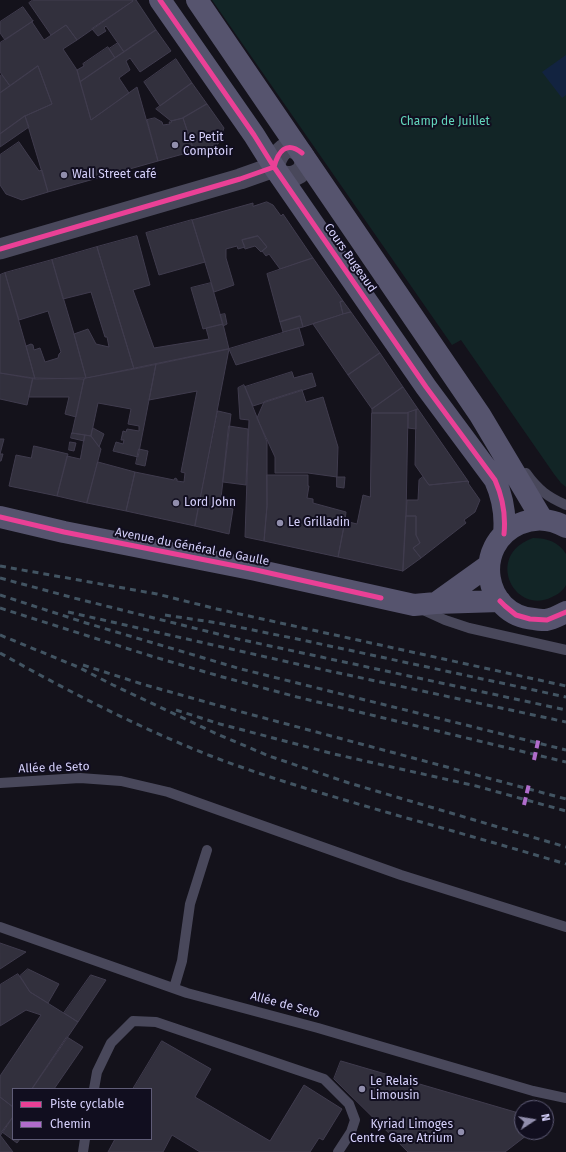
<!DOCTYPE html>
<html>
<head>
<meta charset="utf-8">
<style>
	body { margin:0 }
	#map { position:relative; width:566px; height:1152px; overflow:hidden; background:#14121b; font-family:"Fira Sans",sans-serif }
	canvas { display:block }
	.legend { position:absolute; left:12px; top:1088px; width:140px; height:52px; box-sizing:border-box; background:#110e1f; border:1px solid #5f5c77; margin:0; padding:5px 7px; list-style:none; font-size:12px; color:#d5d0fb }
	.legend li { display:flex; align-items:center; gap:8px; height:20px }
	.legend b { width:20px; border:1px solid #5f5c77 }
	.north { position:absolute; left:514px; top:1100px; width:40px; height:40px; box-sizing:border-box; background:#110e1f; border:1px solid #5f5c77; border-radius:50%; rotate:78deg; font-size:11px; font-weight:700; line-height:16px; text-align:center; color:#d5d0fb }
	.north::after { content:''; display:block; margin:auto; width:14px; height:18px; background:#918ead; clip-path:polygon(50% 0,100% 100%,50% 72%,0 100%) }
</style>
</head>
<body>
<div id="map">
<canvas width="566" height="1152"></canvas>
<ul class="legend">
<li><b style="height:5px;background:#ea4096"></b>Piste cyclable</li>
<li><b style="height:5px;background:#b06ccc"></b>Chemin</li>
</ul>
<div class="north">N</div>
</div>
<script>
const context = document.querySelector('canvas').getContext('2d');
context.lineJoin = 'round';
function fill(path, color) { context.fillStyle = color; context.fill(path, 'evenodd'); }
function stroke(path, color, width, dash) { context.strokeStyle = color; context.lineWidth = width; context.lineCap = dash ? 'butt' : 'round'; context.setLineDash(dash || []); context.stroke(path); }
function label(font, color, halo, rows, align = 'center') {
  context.font = font + ' "Fira Sans",sans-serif'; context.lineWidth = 4; context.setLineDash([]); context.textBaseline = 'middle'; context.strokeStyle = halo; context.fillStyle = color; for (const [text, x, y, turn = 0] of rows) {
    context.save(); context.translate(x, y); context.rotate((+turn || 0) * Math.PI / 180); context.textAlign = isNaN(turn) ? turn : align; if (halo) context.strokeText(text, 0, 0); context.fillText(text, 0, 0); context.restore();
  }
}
const green = new Path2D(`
	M212,0H566V487L561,483L554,474L461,340L452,345Z
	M533,538C547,538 559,542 566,554C566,561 566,579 566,585C564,590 557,595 552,597C514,616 484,555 533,538Z`);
const water = new Path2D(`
	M566,55V95L562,98L542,72Z`);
const building = new Path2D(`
	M33,0H132L133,1L77,40L66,25L51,35L29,3Z
	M135,0H136L156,30L124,52L106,26L104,28L106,31L98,36L92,29Z
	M23,7L33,21L5,40L0,33V22Z
	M33,21L32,22L44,40L66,25L77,40L63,49L77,70L91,120L137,87L158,161L48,192L25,116L52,104L38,66L10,86L0,72V43Z
	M156,30L171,51L140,72L130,58L126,61L130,70L119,78L129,93L91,120L80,82Z
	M118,43L124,52L115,58L109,49Z
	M108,47L115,58L80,82L77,70L84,66L83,64Z
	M176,59L192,83L160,106L144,82Z
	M38,66L52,104L25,116L0,134V93Z
	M2,75L10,86L0,93V76Z
	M192,83L207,104L183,118L171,121L156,109Z
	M207,104L224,128L218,144L194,151L183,118Z
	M25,116L29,127L0,147V134Z
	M155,118L162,122L163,125L170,124L169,122H172L171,121L183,118L194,151L158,161L147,120Z
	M19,142L39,171L42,170L48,192L22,200L6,194L0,185V155Z
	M267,202L273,205L281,216L283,214L313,258L280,269L269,254L266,256L262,251L267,247L258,236L242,240L245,247L238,249L237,246L226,249V258L234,285L214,292L192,220L253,203V206Z
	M192,220L205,262L159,275L146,233Z
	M137,236L150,285L133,290L154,348L209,339L206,328L223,324L229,349L134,369L97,247Z
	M258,236L267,247L261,252L255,246L245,249L242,240Z
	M97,247L134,369L86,378L74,334L88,329L96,344L109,347L107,337H105L91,292L63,299L52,260Z
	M313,258L343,301L340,302L343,314L303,327L300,316L280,322L267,274Z
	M52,260L74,334L86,378L35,379L26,346L31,344L33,345L34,350L40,348L45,362L58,358L59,354L61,352L48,311L19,320L5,273Z
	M5,273L26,346L35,379L0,373V275Z
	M211,283L223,324L203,329L191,288Z
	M343,301L351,312L343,314L340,302Z
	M351,312L380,353L348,375L313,324Z
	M225,314L227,324L223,326L220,315Z
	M300,316L303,327L283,332L280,322Z
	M299,328L304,345L236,365L229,349Z
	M229,349L195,526L126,511L135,472L174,480L175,478L177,479V481L184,482L185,473L181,472L197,391L149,400L156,364Z
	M380,353L403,387L372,409L348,375Z
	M156,364L138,457L113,451L116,442L123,444L124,440H121L123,431L126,432L127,429L139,431V426L128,424L131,409L98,403L91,436L72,433L84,379Z
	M292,372L294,378L312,373L316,386L253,406L245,387Z
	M0,373L33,378L27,405L0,399Z
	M33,378L84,379L76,417L65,414L69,397H29Z
	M244,385L267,442V506L264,541L245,537L249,420L240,419L238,388Z
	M403,387L418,409L406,413H372V409Z
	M302,390L306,402L323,397L338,447L337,477L308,473H275V457L257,418L264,402Z
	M418,409L452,458L468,481L429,485L415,465L416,410Z
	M416,410V429L408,428V413Z
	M218,411L231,414L220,506L233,509L229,534L195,526Z
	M372,413H408L406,516L403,571L338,557L345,521L357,524L363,495L370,497Z
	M229,426L248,429L246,485L223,482Z
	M93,428L104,434L99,447L91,436Z
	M72,433L85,435L84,441L71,438Z
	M85,435L91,436L101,449L87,503L57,496L67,456L80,459Z
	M0,439H4L0,454H3L1,461H0Z
	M70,442L76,443L74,451L69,450Z
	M34,446L68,454L57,496L9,486L16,455L31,458Z
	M139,449L148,451L145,466L136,464Z
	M98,462L135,472L126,511L87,503Z
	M267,475H308V486H309L307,498L313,499V503L346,512L345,521L338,557L264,541L267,506Z
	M337,477H345L344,488L337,487Z
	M423,477L429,485L468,481L469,482L468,483L480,500L475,512L464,520L466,523L421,558L413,548L420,543L416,535V516H406L407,500H418L419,480Z
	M406,516H416V535L420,543L413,548L421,558L403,571Z
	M0,943L26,952L0,969Z
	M28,969L59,984L48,1003L30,992L20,976Z
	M18,974L30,992L78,1022L32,1089H13V1107L0,1097V1076L41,1015L26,1010L0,1026V985Z
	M91,975L106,980L78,1022L64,1013Z
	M67,1037L83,1047L54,1089H32Z
	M162,1041L211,1069L195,1097L270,1141L304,1085L342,1109L323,1140L319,1138L310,1152H200L172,1135L163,1152H108L115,1139H151V1089H133Z
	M341,1061L522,1114V1132H531L505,1152H408L334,1079Z
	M0,1097L13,1107V1117L0,1136Z
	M13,1117V1139H20L17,1143L2,1132Z
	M0,1135L13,1152H0Z`);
const lane = new Path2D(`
	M526,473C538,490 548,497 566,505
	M421,609L445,620L469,628L566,650
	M0,783L80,778L121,781L168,792L401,875L566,927
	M0,927L187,993L318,1028L533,1091L566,1098
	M174,988L182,961L190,904L207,850
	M94,1089L97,1072L111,1043L133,1021L156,1022L324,1079L349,1104L355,1120L351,1132L338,1152
	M83,1152L85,1139`);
const street = new Path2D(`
	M279,174C289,180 304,175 305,163C305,161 304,158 304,156
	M0,249L240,179L274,167C278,152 286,140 302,153`);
const secondary = new Path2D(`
	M160,0L254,135L274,167L426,387L495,480C503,498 506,514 504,534
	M197,0L480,415L542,519
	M0,517L64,532L256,570L414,605L436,603L500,601
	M566,527C552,519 535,517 519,524C472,545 483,615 534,619C538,620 542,620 546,620C553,619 560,615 566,612
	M436,603L489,565`);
const rail = new Path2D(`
	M0,566L157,594L217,609L566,686
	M0,578L74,598L238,639L566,710
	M0,595L86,623L241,669L566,750
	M0,608L151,656L219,676L297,697L566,762
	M68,612L297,664L566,722
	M165,615L218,623L302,640L566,697
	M0,635L78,667L113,685L217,734L269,756L349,783L566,847
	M0,653C68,691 137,727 211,756C271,779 334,797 396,815C453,831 509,847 566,864
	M83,665L142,684L238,711L566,799
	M176,710L220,724L334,754L476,786L566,811`);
const quiet = new Path2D(`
	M534,760L539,737
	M524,805L529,784`);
const cycleway = new Path2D(`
	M160,0L254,135L274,167L426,387L495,480C503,498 506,514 504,534
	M0,249L240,179L274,167C278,152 286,140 302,153
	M0,517L64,532L256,570L381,598
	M500,601L505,606L516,615L530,619L547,620L566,612`);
const markers = [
	[175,145,4,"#918ead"],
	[64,175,4,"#918ead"],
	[176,503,4,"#918ead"],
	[280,523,4,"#918ead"],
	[362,1089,4,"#918ead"],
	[461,1132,4,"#918ead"]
];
const parkNames = [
	["Champ de Juillet",445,122]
];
const poiNames = [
	["Le Petit",183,138],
	["Comptoir",183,152],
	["Wall Street café",72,175],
	["Lord John",184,503],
	["Le Grilladin",288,523],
	["Le Relais",370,1082],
	["Limousin",370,1096],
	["Kyriad Limoges",453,1125,"right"],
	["Centre Gare Atrium",453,1139,"right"]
];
const streetNames = [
	["Cours Bugeaud",350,258,55],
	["Avenue du Général de Gaulle",192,547,11],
	["Allée de Seto",54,768,-2],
	["Allée de Seto",285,1005,15]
];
fill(green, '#122526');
fill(water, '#122340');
fill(building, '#32303d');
stroke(building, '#403c4e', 1);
stroke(lane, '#49485b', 10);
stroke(street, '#49485b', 21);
stroke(secondary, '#56546e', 22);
stroke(rail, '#425462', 3, [6, 5]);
stroke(quiet, '#b06ccc', 4, [8, 4]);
stroke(cycleway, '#ea4096', 5);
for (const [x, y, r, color] of markers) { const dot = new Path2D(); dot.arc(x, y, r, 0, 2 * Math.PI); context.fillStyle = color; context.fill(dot); stroke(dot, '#110e1f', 1.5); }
label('12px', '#62d5bb', '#110e1f', parkNames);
label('12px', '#d5d0fb', '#110e1f', poiNames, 'left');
label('12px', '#d5d0fb', '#110e1f', streetNames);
</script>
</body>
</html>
